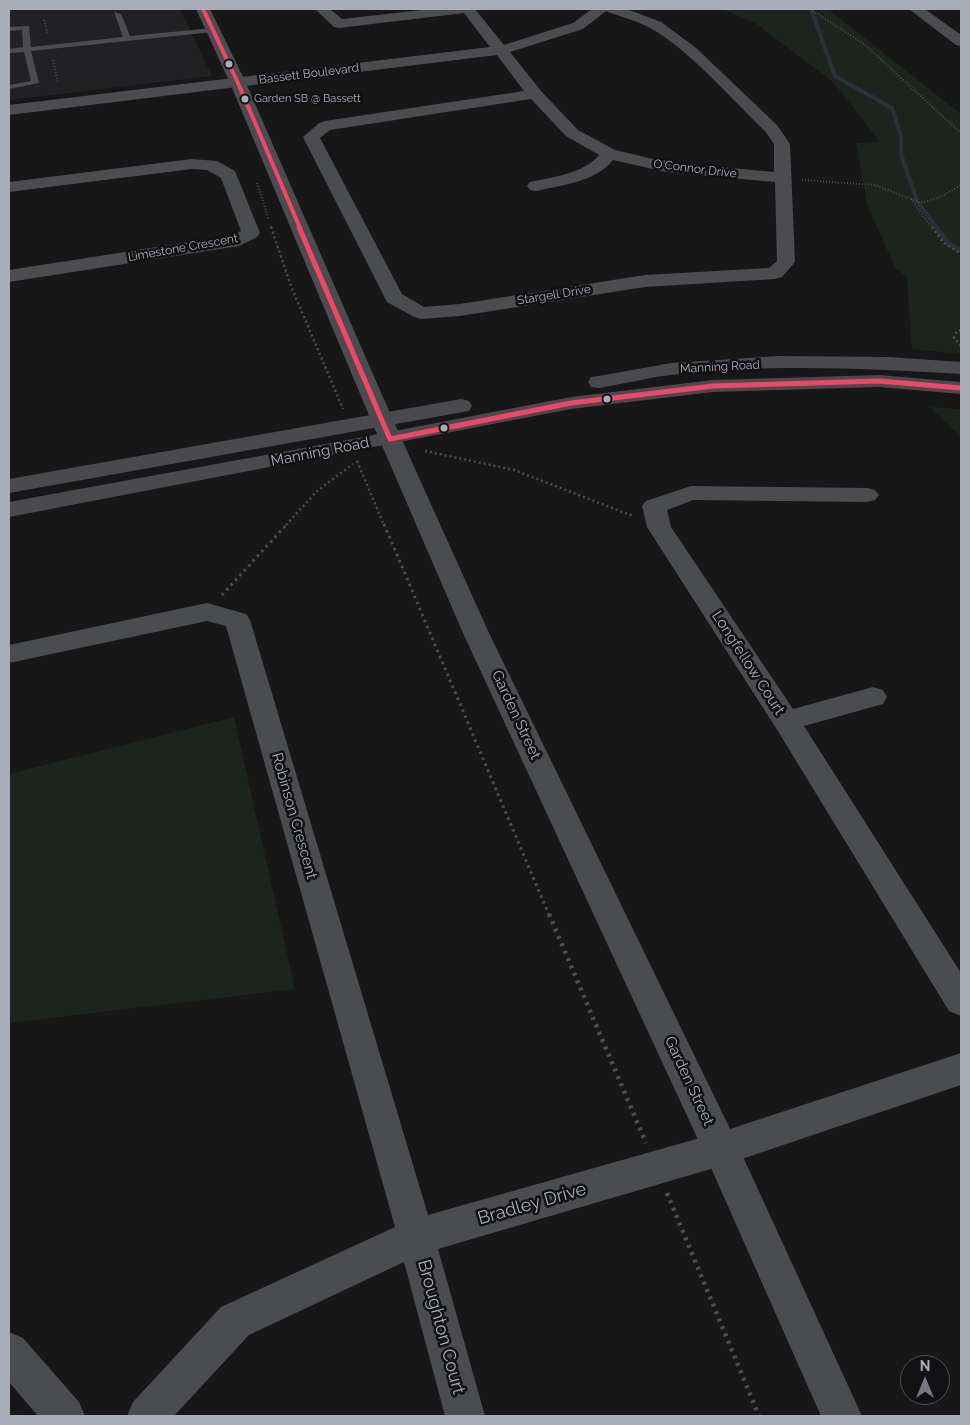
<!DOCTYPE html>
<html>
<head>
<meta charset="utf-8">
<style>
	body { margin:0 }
	#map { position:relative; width:970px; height:1425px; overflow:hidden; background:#171717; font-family:Raleway,sans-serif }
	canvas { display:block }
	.frame { position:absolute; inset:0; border:10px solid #a8adb8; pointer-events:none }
	.north { position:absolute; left:900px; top:1355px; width:50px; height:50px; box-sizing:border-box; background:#111113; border:1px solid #4d4f55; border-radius:50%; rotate:0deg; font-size:14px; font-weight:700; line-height:20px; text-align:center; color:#a8adb8 }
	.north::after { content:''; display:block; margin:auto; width:18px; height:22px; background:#757880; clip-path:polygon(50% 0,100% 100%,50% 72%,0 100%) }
</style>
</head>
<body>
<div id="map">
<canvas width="970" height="1425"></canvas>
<div class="frame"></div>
<div class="north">N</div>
</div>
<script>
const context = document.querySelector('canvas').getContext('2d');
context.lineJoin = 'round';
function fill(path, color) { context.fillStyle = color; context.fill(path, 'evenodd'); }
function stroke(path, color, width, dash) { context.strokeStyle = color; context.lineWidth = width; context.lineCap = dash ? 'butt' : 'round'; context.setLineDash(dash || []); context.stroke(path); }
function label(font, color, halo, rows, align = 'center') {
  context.font = font + ' Raleway,sans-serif'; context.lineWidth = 5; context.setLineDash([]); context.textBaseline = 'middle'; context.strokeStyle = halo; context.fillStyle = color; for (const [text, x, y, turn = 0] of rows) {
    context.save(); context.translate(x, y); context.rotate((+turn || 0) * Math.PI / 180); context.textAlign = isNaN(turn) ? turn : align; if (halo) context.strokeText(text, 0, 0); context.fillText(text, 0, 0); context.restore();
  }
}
const built = new Path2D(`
	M9,9H180L212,76L9,100Z`);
const green = new Path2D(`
	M721,9H828L961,114V354L912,349L907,277L895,268L867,204L856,143L880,142L833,82L754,22Z
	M930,407L961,409V437Z
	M234,717L295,989L9,1023V774Z`);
const streamFar1 = new Path2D(`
	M811,9L835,76L892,108L901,136V154L917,201L937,228`);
const stream = new Path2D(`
	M936,227L949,244L961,251`);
const pathFar3 = new Path2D(`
	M810,9L864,44L961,133
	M44,20L48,34
	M53,60L58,83
	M802,180L875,185L921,203L940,197L961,185
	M257,183L269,220
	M911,199L932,228
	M271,226L272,228`);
const pathFar2 = new Path2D(`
	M271,227L291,286L343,409
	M932,227L943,242L961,254
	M961,330L957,331L954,338L961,346
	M425,451L514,470L633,516
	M357,461L384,525
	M286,525L317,491L353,464`);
const pathFar1 = new Path2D(`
	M384,524L549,915
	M222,595L287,524`);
const path = new Path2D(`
	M549,914L646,1143
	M667,1193L759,1416`);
const service = new Path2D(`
	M114,12L121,14L130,36L213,28L217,30L213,32L31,51L39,83L9,89V85L31,81L24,52L9,53V49L23,47L22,30L9,31V27L29,26L31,47L123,37Z`);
const minor = new Path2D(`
	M315,9H330L342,19L431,9H475L504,45L573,23L592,9H627L661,22L695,47L777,125L790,144L795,262L782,277L775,279L645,287L460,316L421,319L414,317L387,302L303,137L319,123L325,121L524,91L497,55L9,115V105L490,47L464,13L339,28L334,27ZM606,11C620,17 636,20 650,28C689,49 732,100 765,131L774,144V172L666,162L615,150L578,130L541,91L510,52L583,29ZM531,99L566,136L599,155C583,174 553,177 530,182L527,186L530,190L536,191C563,185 595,182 613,160L666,172L775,182L777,261L769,268L645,275L460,304L424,307L402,294L320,138L330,130Z
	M909,9H925L961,35V46L956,45Z
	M192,159L217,161L235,171L260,233L257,237L239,246L9,282V270L234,235L241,231L221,178L207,170L192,169L9,192V182Z
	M691,486L867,488L875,490L879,495L875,500L867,502L693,500L667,510L671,527L793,709L873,687L883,690L887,697L883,704L804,726L961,973V1016L949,1011L776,728L647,527L642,506L646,501Z
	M207,603L246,614L250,620L428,1215L721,1132L961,1053V1085L721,1166L438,1249L485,1416H445L404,1262L249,1335L174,1416H127L133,1402L221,1307L395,1227L226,626L207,621L9,663V645Z
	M9,1332L23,1338L79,1402L85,1416H38L9,1382Z`);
const tertiary = new Path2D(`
	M196,9H210L246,83L393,420L489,633L734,1137L862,1416H821L708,1161L463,633L371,420L230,83Z`);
const secondary = new Path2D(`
	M779,356L889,357L961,362V374C864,368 767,364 670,375C646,378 623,384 599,388L591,387L588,382L591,377L599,376L671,363Z
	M879,375L961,382V394L879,387L713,392L571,409L9,517V502L358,438L571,397L713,380Z
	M461,399L469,401L472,406L469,411L9,493V479Z`);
const bus1Far1 = new Path2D(`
	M203,9L238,83L300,228`);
const bus1 = new Path2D(`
	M299,227L390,439L571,403L713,386L879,381L961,388`);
const markers = [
	[229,64,4.5,"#a8adb8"],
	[245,99,4.5,"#a8adb8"],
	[607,399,4.5,"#a8adb8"],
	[444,428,4.5,"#a8adb8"]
];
const farBusnames = [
	["Garden SB @ Bassett",254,99]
];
const farStreetnames = [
	["Bassett Boulevard",309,74,-7],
	["O'Connor Drive",695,169,7],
	["Limestone Crescent",183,248,-10],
	["Stargell Drive",554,295,-9],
	["Manning Road",720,367,-3]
];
const streetNames = [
	["Manning Road",320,452,-11],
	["Longfellow Court",748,663,57],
	["Garden Street",516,715,65],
	["Robinson Crescent",294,816,74],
	["Garden Street",689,1081,65]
];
const nearStreetnames = [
	["Bradley Drive",532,1204,-16],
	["Broughton Court",441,1327,75]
];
fill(built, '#212123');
fill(green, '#1d241e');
stroke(streamFar1, '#2a3239', 4);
stroke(stream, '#2a3239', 5);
stroke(pathFar3, '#4d4e52', 2, [1, 2]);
stroke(pathFar2, '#4d4e52', 2.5, [2, 3]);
stroke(pathFar1, '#4d4e52', 3, [2.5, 4]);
stroke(path, '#4d4e52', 4.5, [3, 5]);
fill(service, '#4b4c50');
fill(minor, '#4b4c50');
fill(tertiary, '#4b4c50');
fill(secondary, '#4a4a4e');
stroke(bus1Far1, '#f34667', 4);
stroke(bus1, '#f34667', 5);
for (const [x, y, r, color] of markers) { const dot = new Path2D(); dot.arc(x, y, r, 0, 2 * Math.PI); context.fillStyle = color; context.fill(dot); stroke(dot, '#111113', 2); }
label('11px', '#a8adb8', '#111113', farBusnames, 'left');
label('12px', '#a8adb8', '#111113', farStreetnames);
label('15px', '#a8adb8', '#111113', streetNames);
label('18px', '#a8adb8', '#111113', nearStreetnames);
</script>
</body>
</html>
